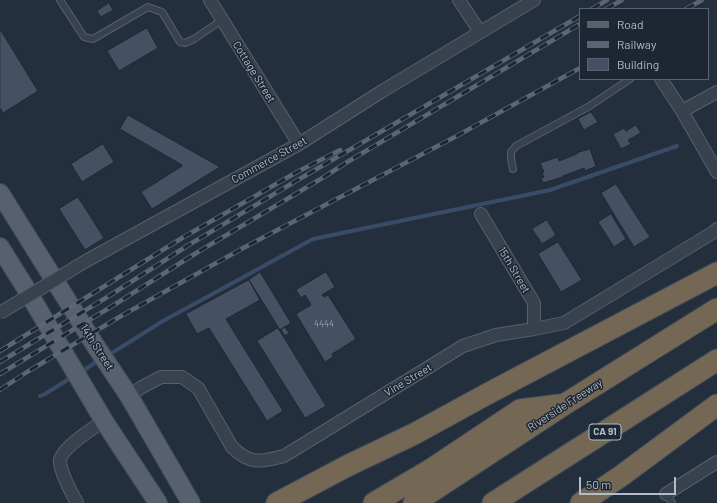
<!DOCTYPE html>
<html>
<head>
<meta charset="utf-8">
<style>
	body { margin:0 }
	#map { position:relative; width:717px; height:503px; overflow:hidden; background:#242f3e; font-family:Barlow,sans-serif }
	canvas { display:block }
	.legend { position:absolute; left:579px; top:8px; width:130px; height:72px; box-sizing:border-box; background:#1d2633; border:1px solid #59626f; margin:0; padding:5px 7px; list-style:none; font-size:12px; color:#b4bcc9 }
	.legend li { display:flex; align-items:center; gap:8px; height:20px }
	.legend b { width:20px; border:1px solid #59626f }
	.scale { position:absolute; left:579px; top:477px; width:97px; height:18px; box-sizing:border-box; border:2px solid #b4bcc9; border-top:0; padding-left:5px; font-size:12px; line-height:14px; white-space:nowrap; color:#b4bcc9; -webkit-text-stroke:3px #1d2633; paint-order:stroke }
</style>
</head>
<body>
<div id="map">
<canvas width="717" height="503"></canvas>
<ul class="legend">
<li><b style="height:5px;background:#56606e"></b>Road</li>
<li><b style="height:5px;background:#5a6575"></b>Railway</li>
<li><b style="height:11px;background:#455162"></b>Building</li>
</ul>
<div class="scale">50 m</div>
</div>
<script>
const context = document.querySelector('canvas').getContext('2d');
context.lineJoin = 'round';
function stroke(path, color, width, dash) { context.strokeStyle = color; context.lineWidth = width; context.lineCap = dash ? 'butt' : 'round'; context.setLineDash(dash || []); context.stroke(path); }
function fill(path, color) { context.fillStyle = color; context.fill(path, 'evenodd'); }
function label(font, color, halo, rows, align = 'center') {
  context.font = font + ' Barlow,sans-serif'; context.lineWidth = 3; context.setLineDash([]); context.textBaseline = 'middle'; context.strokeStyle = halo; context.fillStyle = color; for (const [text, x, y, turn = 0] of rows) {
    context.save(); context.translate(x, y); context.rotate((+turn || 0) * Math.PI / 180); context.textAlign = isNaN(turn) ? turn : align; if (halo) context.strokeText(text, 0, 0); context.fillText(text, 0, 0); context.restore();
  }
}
const stream = new Path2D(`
	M107,356L163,321L313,239L550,190L677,146
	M80,373L99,360
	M40,396L45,394L72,377`);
const building = new Path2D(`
	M109,3L113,10L101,17L97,11Z
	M147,28L158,48L119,71L107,51Z
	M0,29L38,91L3,113L0,108Z
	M591,112L598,122L584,130L578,119Z
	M128,115L220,167L152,209L141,192L182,166V165L120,129Z
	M636,125L641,133L628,140L631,144L621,149L613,134L624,128L626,131Z
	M103,144L114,162L82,182L71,164Z
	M590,149L596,166H597L585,171L584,168L563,176V177L543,183L541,178L544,177L542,173L544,172L540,163L558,157L559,161L577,154V153Z
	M616,184L650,237L634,247L601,193Z
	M78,197L104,238L85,250L59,209Z
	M611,214L626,239L614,247L598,222Z
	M547,220L556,235L542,244L532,229Z
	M558,242L582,280L561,292L538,254Z
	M260,272L291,323L280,330L249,280Z
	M326,272L335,287L322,295L324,297L328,295L356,339L332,354L333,357L325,362L308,334L296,314L311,305L305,295L301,298L296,290Z
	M249,280L260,300L226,319L283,411L267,421L209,328L197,334L186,314Z
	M285,327L289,333L285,336L281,330Z
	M278,328L326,406L305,418L257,341Z`);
const service = new Path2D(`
	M60,0L84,37L93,39L148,7L162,12L180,42L185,43L194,39L222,20
	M513,169L511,159V152L516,146L588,107L630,79
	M666,494L672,503`);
const minor = new Path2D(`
	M210,0L299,144
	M459,0L480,32
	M661,79L682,111L717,172
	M682,111L717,92
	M481,214L534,303V329
	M86,261L299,144L384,90L534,0
	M129,396L142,387L161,377H182L198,388L232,447C250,465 261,462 284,456L463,346L496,335L534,329L564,323L714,232L717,229
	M666,494L717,462
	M77,503C72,494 59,469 60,460C63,447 93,428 104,421`);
const primary = new Path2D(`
	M0,193L95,345L129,396L191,503
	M0,247L25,287L104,421L158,503`);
const motorway = new Path2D(`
	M277,503L349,465L414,434L489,393L717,273
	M374,503L430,470L520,410L559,405
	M414,503L565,404L717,309
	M493,503L717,360
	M581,503L621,476L717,405`);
const rail = new Path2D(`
	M592,9L607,0
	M606,9L622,0
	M686,9L702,0
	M0,351L182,238L297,172L340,150
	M0,362L109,296L187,246L296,181L580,16
	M0,374L114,305L193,255L324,177L349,161L580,24
	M0,390L27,372L121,316L245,247L453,138L580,68`);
const minorBridge = new Path2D(`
	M0,313L86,261`);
const numberNames = [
	["4444",324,324]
];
const shields = [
	[605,432,32]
];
const shieldNames = [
	["CA 91",605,432]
];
const streetNames = [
	["Cottage Street",254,72,58],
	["Commerce Street",269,160,-29],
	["15th Street",514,270,59],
	["14th Street",97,347,57],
	["Vine Street",408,380,-31],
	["Riverside Freeway",565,405,-33]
];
stroke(stream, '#394c67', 4);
fill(building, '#455162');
stroke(building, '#1f2835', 1);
stroke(service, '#565f6c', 8);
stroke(minor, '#565f6c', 14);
stroke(primary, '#414a57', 20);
stroke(motorway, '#434c59', 23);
stroke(service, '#38414e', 6);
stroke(minor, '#38414e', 12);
stroke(primary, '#56606e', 18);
stroke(motorway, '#746855', 21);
stroke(rail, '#5a6575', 4.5);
stroke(rail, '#1d2633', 3, [9]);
stroke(minorBridge, '#565f6c', 14, []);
stroke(minorBridge, '#38414e', 12);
label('9px', '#98a1af', null, numberNames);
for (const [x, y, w] of shields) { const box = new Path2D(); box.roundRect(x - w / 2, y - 8, w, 16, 3); context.fillStyle = '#1d2633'; context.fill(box); stroke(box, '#b4bcc9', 1); }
label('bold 10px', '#b4bcc9', null, shieldNames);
label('11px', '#b4bcc9', '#1d2633', streetNames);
</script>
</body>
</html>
